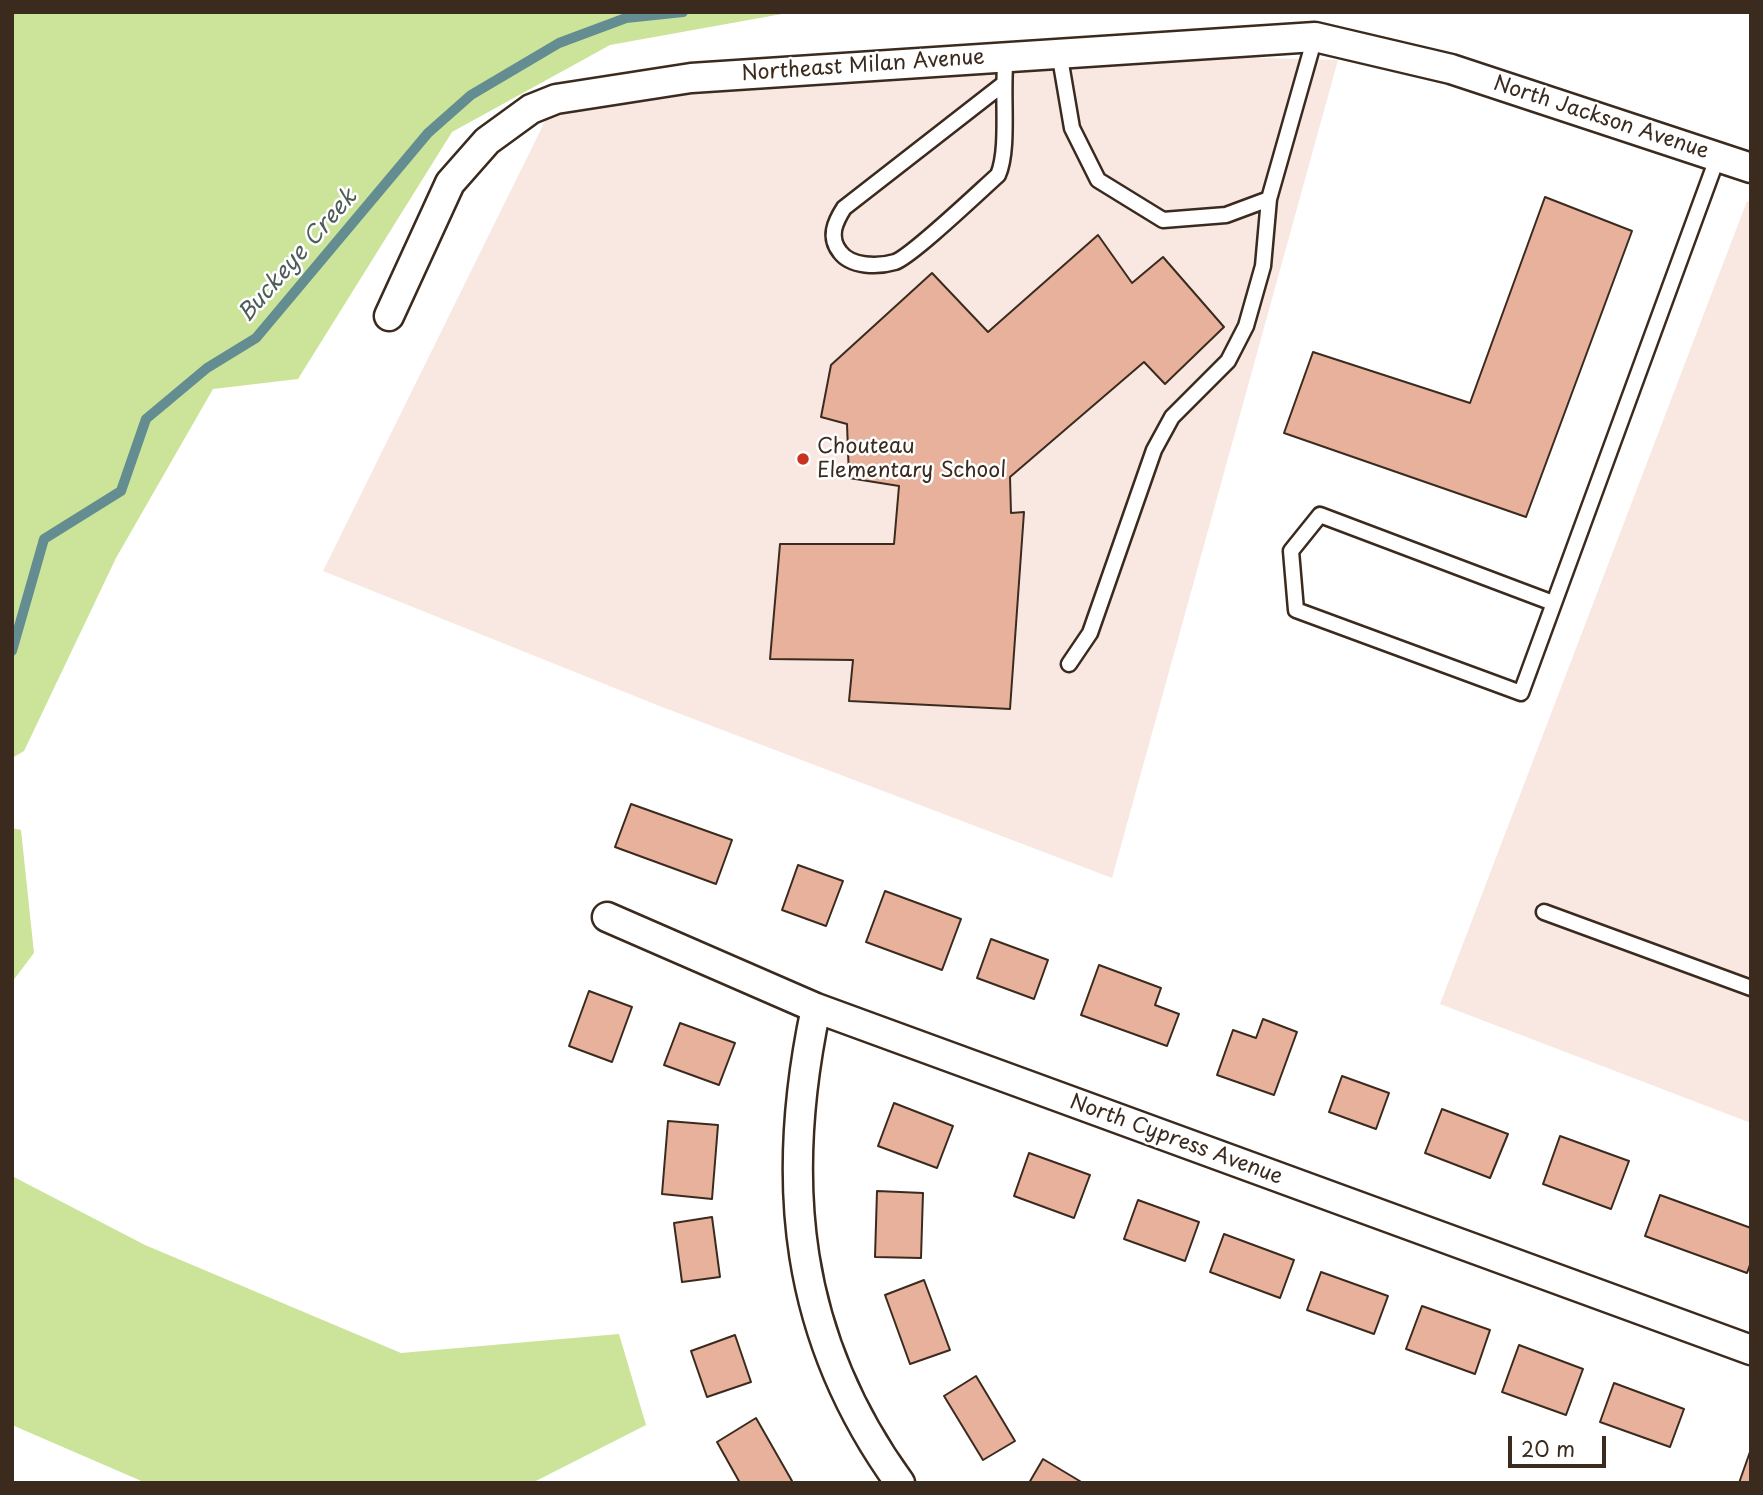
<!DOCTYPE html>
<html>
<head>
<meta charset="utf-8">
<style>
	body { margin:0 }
	#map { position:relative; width:1763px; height:1495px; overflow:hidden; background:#fff; font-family:"Playpen Sans",sans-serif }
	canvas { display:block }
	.frame { position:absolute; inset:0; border:14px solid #3b2a1e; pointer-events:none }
	.scale { position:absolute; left:1508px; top:1436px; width:98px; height:32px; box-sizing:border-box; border:4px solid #3b2a1e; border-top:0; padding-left:9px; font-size:21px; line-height:24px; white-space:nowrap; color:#3b2a1e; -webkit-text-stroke:5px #fff; paint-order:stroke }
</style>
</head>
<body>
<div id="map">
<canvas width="1763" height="1495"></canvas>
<div class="frame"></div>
<div class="scale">20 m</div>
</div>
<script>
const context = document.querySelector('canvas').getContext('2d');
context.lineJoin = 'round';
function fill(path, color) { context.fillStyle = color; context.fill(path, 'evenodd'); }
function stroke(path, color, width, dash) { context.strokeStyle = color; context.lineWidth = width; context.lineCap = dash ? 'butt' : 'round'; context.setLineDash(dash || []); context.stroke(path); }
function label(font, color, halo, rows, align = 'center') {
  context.font = font + ' "Playpen Sans",sans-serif'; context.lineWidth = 5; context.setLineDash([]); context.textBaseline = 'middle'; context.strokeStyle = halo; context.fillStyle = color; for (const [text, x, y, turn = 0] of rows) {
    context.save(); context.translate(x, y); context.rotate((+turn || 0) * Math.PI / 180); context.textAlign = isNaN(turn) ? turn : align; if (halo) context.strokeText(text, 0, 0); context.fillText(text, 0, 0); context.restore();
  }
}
const built = new Path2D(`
	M1059,52L1338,60L1112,878L662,707L323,571L556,99Z
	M1747,201L1751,203V1123L1440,1004Z`);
const green = new Path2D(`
	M12,12H793L610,45L452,132L298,379L213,389L116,558L24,751L12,758Z
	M12,828L21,830L34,953L12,982Z
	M12,1176L145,1245L401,1353L619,1334L646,1425L532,1483H146L12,1425Z`);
const stream = new Path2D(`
	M12,651L44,539L121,491L146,419L207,368L256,338L428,133L471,95L559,43L626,18L683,12`);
const building = new Path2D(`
	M1545,197L1632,231L1526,517L1284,433L1313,352L1470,403Z
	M1098,235L1132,283L1163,257L1224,327L1165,384L1144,362L1010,477L1011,513L1024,512L1010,709L849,701L853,660L770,659L780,544H894L899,486L849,478L847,424L821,417L831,365L932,273L988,332Z
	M631,804L732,840L716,884L615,847Z
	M798,865L843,881L826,926L782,910Z
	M885,891L961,919L942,970L866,942Z
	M991,939L1048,960L1034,999L977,978Z
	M1099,965L1161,988L1155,1005L1179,1014L1167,1046L1081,1015Z
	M589,991L632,1007L612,1062L569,1046Z
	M1263,1019L1297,1032L1274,1095L1217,1075L1233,1030L1256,1038Z
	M680,1023L735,1043L719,1085L664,1065Z
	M1342,1076L1389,1093L1376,1129L1329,1112Z
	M894,1103L953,1126L937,1168L878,1146Z
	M1442,1109L1508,1134L1490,1178L1425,1153Z
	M668,1121L718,1125L712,1199L662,1194Z
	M1560,1136L1629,1161L1611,1209L1543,1184Z
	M1029,1153L1090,1175L1074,1218L1014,1196Z
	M877,1191L923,1193L921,1258L875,1257Z
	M1660,1195L1751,1228V1262L1747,1273L1645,1236Z
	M1138,1200L1199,1222L1185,1261L1124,1239Z
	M712,1217L720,1277L682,1282L674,1223Z
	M1224,1234L1294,1260L1280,1298L1210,1272Z
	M1321,1272L1388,1296L1374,1334L1307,1310Z
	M924,1280L950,1350L910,1364L885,1295Z
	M1422,1306L1490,1330L1475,1374L1406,1349Z
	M735,1335L751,1382L707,1397L691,1351Z
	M1519,1345L1583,1369L1566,1415L1502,1392Z
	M976,1376L1015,1441L983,1460L944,1396Z
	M1614,1383L1684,1409L1670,1447L1600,1422Z
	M756,1418L792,1481L789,1483H740L717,1442Z
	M1751,1449V1483H1739Z
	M1043,1459L1083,1483H1029Z`);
const lane = new Path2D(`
	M1059,52L1072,128L1098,180L1163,220L1226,215L1269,199L1315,37
	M1002,85L844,208C835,222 828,237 840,252C851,267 878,267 895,262C912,256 980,191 998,175C1010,148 1001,89 1006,56
	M1553,603L1320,515L1291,551L1296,610L1521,693L1718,156
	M1069,664L1090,633L1154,450L1172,417L1228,361L1246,326L1263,266L1269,199
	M1544,912L1751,988`);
const street = new Path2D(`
	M389,316L450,183L487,141L531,109L556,99L691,78L1315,37L1451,69L1751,168
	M607,917L816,1008L1751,1350
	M816,1008C779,1182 794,1337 900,1483`);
const markers = [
	[803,459,7,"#c8321e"]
];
const streetNames = [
	["Northeast Milan Avenue",863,66,-4],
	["North Jackson Avenue",1601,118,18],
	["North Cypress Avenue",1176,1140,20]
];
const poiNames = [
	["Chouteau",817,447],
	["Elementary School",817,471]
];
const waterNames = [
	["Buckeye Creek",298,256,-49]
];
fill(built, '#f8e8e1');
fill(green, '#cbe49a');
stroke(stream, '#648d91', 10);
fill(building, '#e7b19c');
stroke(building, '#3b2a1e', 2);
stroke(lane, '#3b2a1e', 19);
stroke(street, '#3b2a1e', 33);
stroke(lane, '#fff', 14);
stroke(street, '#fff', 28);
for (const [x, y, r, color] of markers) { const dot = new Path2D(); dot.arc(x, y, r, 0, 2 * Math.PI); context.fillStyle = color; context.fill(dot); stroke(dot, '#fff', 2.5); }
label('21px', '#3b2a1e', '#fff', streetNames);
label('21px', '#3b2a1e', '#fff', poiNames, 'left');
label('italic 23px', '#505c57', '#fff', waterNames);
</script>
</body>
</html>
